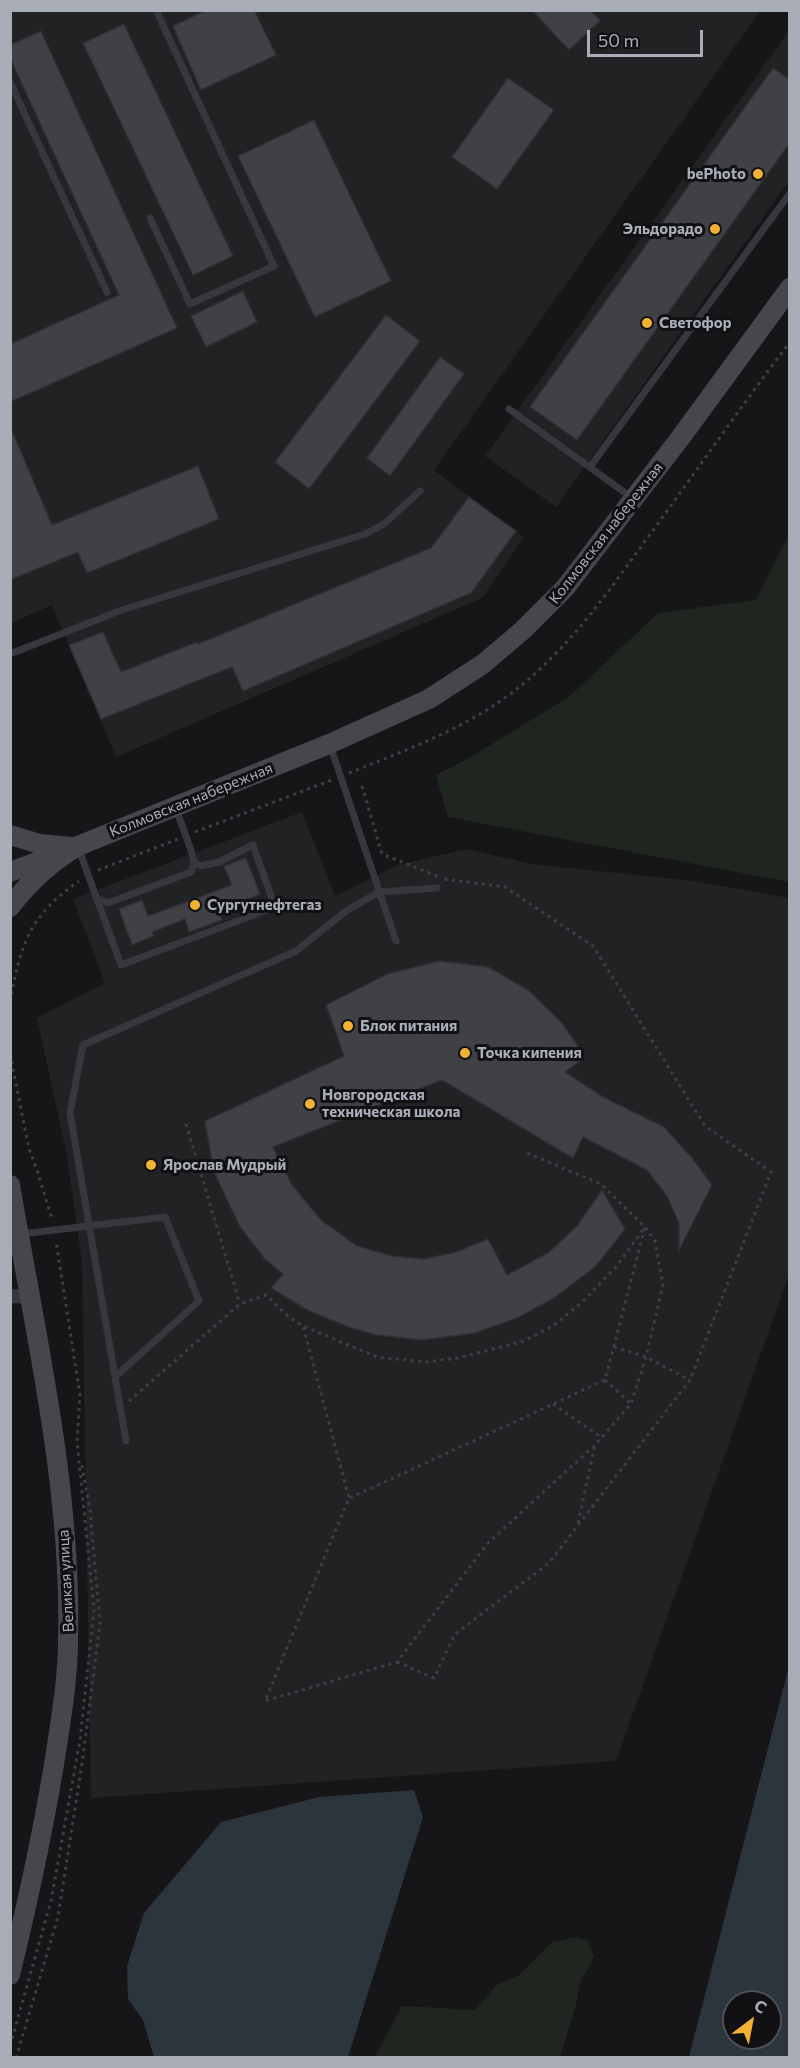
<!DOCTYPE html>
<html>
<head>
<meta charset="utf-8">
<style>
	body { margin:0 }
	#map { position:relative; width:800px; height:2068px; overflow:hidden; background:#161618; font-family:Commissioner,sans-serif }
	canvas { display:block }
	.frame { position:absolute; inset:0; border:12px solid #a8adb8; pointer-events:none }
	.north { position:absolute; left:722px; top:1990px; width:60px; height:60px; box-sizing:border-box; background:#111113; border:2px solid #4d4f55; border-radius:50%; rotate:32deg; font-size:16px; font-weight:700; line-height:24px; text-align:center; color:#a8adb8 }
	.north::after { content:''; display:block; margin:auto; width:21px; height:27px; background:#f2b134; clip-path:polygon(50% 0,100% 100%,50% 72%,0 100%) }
	.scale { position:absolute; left:587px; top:30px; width:116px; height:27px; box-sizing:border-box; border:3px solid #a8adb8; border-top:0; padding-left:8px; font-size:18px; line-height:21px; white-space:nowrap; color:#a8adb8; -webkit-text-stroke:4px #111113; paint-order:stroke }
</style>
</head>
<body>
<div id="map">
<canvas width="800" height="2068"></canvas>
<div class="frame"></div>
<div class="north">С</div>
<div class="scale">50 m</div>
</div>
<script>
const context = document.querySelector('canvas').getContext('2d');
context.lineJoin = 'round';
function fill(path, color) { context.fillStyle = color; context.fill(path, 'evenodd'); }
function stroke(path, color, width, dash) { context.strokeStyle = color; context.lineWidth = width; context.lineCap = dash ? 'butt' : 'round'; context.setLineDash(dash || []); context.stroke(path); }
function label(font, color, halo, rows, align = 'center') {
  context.font = font + ' Commissioner,sans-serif'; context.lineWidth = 6; context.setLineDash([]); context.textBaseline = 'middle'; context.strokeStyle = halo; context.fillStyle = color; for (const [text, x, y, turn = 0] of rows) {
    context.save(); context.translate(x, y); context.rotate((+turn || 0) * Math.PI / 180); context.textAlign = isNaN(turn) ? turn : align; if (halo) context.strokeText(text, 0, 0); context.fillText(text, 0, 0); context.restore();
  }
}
const built = new Path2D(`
	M11,11H760L434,470L524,537L482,598L116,757L52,605L11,623Z
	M789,31V181L556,507L485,456Z
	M302,812L335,896L398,865L467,849L531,864L695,881L789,898V1274L616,1761L91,1798L82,1262L67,1156L37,1018L105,983L73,899Z`);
const green = new Path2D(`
	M789,534V882L448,817L436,775L471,757L570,696L658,613L756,600Z
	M576,1937L588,1941L594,1956L589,1968L581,1978L576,2005L560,2057H375L402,2006L475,2010L497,1985L519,1975L552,1942Z`);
const water = new Path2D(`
	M789,1666V2057H689ZM734,2002H770V2038H734Z
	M414,1790L423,1817L348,2057H154L143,2020L128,1999L127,1966L144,1913L221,1822L319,1797Z`);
const building = new Path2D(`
	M206,10H254L276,55L201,90L173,26Z
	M532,10H590L600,21L569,50Z
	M124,24L233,256L193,275L83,43Z
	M41,31L177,328L10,402V344L119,295L10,58V45Z
	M773,68L789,79V144L577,440L530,407Z
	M508,78L554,110L497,189L452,157Z
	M314,120L391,281L315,317L238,156Z
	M243,291L257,322L206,347L191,316Z
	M386,315L420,341L309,489L275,462Z
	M440,357L464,374L390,476L367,458Z
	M10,426L52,525L198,466L219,519L87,573L78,552L10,580Z
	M469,497L516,531L471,593L243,691L232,667L101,719L69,645L103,632L121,672L197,642L198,644L431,548Z
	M246,858L260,894L219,911L222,920L189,932L185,919L152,932L154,936L132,945L119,909L142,900L148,916L232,885L224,866Z
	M440,961L488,967L528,990L561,1022L576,1043L584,1058L565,1072L603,1097L664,1127L692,1158L712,1185L679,1250V1223L667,1196L647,1170L583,1137L573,1158L442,1080L273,1147L292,1185L321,1220L357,1246L392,1256L424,1259L456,1252L488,1239L507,1275L548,1253L577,1226L602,1190L625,1229L596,1266L554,1298L517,1318L475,1333L422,1340L376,1335L349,1327L309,1311L271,1288L283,1274L265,1259L240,1227L214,1172L205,1121L344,1056L326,1005L387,974Z`);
const path = new Path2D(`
	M349,773C399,753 448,735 493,706C559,663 603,599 648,537C696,472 741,406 790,342
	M362,786L382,854L437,876
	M195,832L332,780
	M98,870L178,839
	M10,1002C21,944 28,917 79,881
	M10,1054L29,1149L37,1170L52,1219
	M186,1124L240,1304
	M614,1347L646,1357L690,1380
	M605,1380L631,1404
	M129,1401L240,1304L266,1295L289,1317L303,1326L377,1357L426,1362L458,1358L524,1341L556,1324L584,1300L616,1267L645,1227L655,1241L663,1285L646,1357L631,1404L595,1445L488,1543L397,1662L265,1701L349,1498L303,1326
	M553,1404L601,1437
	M350,1498L605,1380L645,1227L601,1184L527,1153
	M578,1523L595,1445
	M397,1662L434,1678L455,1634L549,1563L690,1380L771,1172L705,1126L593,946L505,887L443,879
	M10,2046L51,1901L80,1740L94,1610L77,1441L80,1395L56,1241
	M16,2058L58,1917L83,1757L100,1623L90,1509L81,1461`);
const service = new Path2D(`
	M10,82L107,292
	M150,218L190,304L274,266L156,10
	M509,409L631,497
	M590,467L790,193
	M10,654L119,611L365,534L384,524L420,491
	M330,745L396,941
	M78,847L121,965L275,907L253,845L219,862L201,866L194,862
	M96,898L108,903L191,872L194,862L191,850L176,809
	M21,1234L165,1217L199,1301L115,1377
	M126,1441L70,1113L83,1045L296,951L346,911L379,892L437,888`);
const minor = new Path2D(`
	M10,1296L30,1297`);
const secondary = new Path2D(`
	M10,835L40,844L71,847
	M10,872L55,855
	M10,907C29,882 52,861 78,846L329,744L429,699L483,664L523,630L565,588L681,437L790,288
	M10,1185C35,1332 72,1490 68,1640C68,1673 63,1706 58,1739C46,1819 29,1897 10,1975`);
const markers = [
	[758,174,6,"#f2b134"],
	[715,229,6,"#f2b134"],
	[647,323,6,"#f2b134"],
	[195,905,6,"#f2b134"],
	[348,1026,6,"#f2b134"],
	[465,1053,6,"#f2b134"],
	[310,1104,6,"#f2b134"],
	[151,1165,6,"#f2b134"]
];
const poiNames = [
	["bePhoto",746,174,"right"],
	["Эльдорадо",703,229,"right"],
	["Светофор",659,323],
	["Сургутнефтегаз",207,905],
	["Блок питания",360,1026],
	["Точка кипения",477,1053],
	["Новгородская",322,1095],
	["техническая школа",322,1112],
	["Ярослав Мудрый",163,1165]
];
const streetNames = [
	["Колмовская набережная",606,533,-52],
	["Колмовская набережная",191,800,-22],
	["Великая улица",66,1581,-93]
];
fill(built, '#222225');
fill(green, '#1e261f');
fill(water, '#2c353c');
fill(building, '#404145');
stroke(building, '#303034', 1.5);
stroke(path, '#3d3f44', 3, [3, 4.5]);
stroke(service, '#37383d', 7);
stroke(minor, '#37383d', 14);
stroke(secondary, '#45474d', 20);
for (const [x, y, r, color] of markers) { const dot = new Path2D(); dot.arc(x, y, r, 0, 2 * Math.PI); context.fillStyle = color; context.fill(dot); stroke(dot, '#111113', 2); }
label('bold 15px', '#a8adb8', '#111113', poiNames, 'left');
label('15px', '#a8adb8', '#111113', streetNames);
</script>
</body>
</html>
